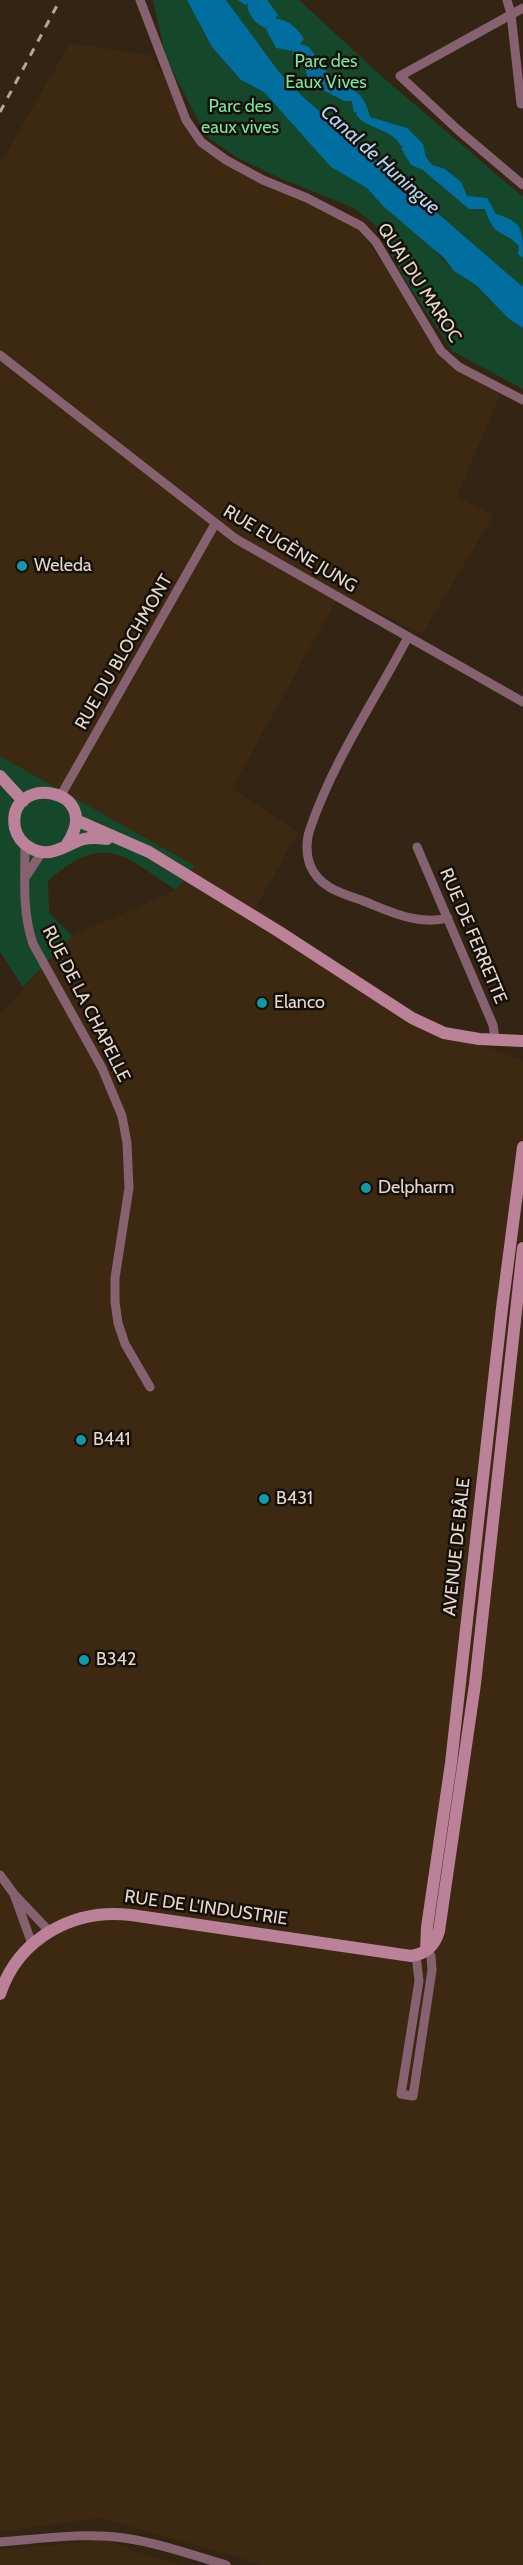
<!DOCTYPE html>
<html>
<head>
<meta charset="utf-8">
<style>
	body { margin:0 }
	canvas { display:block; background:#342414 }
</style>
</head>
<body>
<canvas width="523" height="2565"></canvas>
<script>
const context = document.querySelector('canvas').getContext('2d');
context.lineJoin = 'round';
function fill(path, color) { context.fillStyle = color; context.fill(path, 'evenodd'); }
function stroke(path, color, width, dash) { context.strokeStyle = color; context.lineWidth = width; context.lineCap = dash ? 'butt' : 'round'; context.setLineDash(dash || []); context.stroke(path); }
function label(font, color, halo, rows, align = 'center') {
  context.font = font + ' Cabin,sans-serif'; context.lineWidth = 5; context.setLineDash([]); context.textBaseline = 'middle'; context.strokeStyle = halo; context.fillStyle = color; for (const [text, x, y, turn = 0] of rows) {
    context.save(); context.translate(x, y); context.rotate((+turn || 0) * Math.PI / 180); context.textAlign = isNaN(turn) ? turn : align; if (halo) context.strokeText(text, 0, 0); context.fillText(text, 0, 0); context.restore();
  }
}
const built = new Path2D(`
	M70,43L150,55L205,140L253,172L339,210L360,232L446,352L502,389L457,497L494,515L422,634L340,593L232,788L298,832L256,907L413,1018L523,1061V2565H264L100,2518L0,2531V1014L72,936L176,890L194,867L0,756V164Z
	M108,2540L132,2549L130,2550L183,2565H0V2550Z`);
const green = new Path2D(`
	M153,0H187L212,47L241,80L264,92L295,125L367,188L383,206L428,243L454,271L476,285L509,319L523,328V389L452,351L406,281L375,225L354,208L282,179L236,157L206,136L166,58Z
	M226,0H299L379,74L523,197V287L303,97L279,72Z
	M0,756L195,866L176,890C123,855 104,831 48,881L49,913L72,936L23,987L0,952Z`);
const water = new Path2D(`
	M187,0H226L279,72L303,97L523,287V328L509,319L476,285L454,271L444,258L383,206L367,188L331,167L264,92L241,80L212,47Z
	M238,0H267L278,15L275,19C286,18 299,29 304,39L300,44L309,47L332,79V84C353,83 366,97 370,117L407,128L423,144L426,157L432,165L445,169L461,182L467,196L487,198L496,214C523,222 523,229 523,258L518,254L519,246C502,228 495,240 485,209H469L423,170L411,165L401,148L404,146H401C392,128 368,130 356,115L357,112L354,113L352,101H344L310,83L305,69L306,62L303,63L292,54L293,51L276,48L266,29L268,26L265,28C255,23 250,17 247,6L249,3L245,5Z`);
const minor = new Path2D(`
	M140,0L186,120L201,142L226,160L263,180L307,198L361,226L376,242L441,351L459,367L523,400
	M507,0L511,14L521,104
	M523,8L400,76L458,130L523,185
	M0,355L236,539L523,702
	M408,637C375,700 333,761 310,829C306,840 306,854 310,865C319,887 340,893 361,900C389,911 417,926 448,918
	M61,795L215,524
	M25,845C25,880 22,911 33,944L102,1068L122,1116L127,1143L129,1188L115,1278V1302L118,1323L125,1344L150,1387
	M417,847L493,1025L495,1039
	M25,878L42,852
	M0,1875L14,1894
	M32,1944L14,1894L49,1931
	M416,1955L419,1981L401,2094L413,2096L432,1970L431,1956L426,1950
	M0,2542C41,2539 83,2532 124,2538C159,2543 192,2555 226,2565`);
const secondary = new Path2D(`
	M0,776L23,801
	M76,820L149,852L278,931L412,1018L444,1033L479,1039L523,1041
	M67,844C106,786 5,773 15,828C19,845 38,856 54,851C65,848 73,842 84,839C92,837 100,838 107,839
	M426,1950L427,1927L451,1763L502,1308L523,1147
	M0,1994C19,1937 75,1908 131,1915L411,1956C426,1954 435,1945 439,1931L475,1684L523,1248`);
const rail = new Path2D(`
	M0,112L60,0`);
const markers = [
	[22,566,6,"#0f9aa8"],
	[262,1003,6,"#0f9aa8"],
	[366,1188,6,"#0f9aa8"],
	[81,1440,6,"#0f9aa8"],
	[264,1499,6,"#0f9aa8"],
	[84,1660,6,"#0f9aa8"]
];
const parkNames = [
	["Parc des",326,62],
	["Eaux Vives",326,83],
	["Parc des",240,107],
	["eaux vives",240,128]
];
const streetNames = [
	["QUAI DU MAROC",419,283,57],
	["RUE EUGÈNE JUNG",290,549,31],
	["RUE DU BLOCHMONT",124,652,-60],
	["RUE DE FERRETTE",473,936,67],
	["RUE DE LA CHAPELLE",86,1004,63],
	["AVENUE DE BÂLE",457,1547,-84],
	["RUE DE L'INDUSTRIE",206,1908,8]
];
const poiNames = [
	["Weleda",34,566],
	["Elanco",274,1003],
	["Delpharm",378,1188],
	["B441",93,1440],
	["B431",276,1499],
	["B342",96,1660]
];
const waterNames = [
	["Canal de Huningue",380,160,42]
];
fill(built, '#3d2812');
fill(green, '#15472a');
fill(water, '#006fa0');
stroke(minor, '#866170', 9);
stroke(secondary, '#bb8199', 12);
stroke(rail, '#b3a69b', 3, [8, 8]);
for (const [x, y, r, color] of markers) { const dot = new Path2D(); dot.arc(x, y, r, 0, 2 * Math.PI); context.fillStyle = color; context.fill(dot); stroke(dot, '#160f08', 2); }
label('18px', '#77e69f', '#160f08', parkNames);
label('18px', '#e4d8ce', '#160f08', streetNames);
label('18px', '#e4d8ce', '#160f08', poiNames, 'left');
label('italic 20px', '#aed8f3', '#160f08', waterNames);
</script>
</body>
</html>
